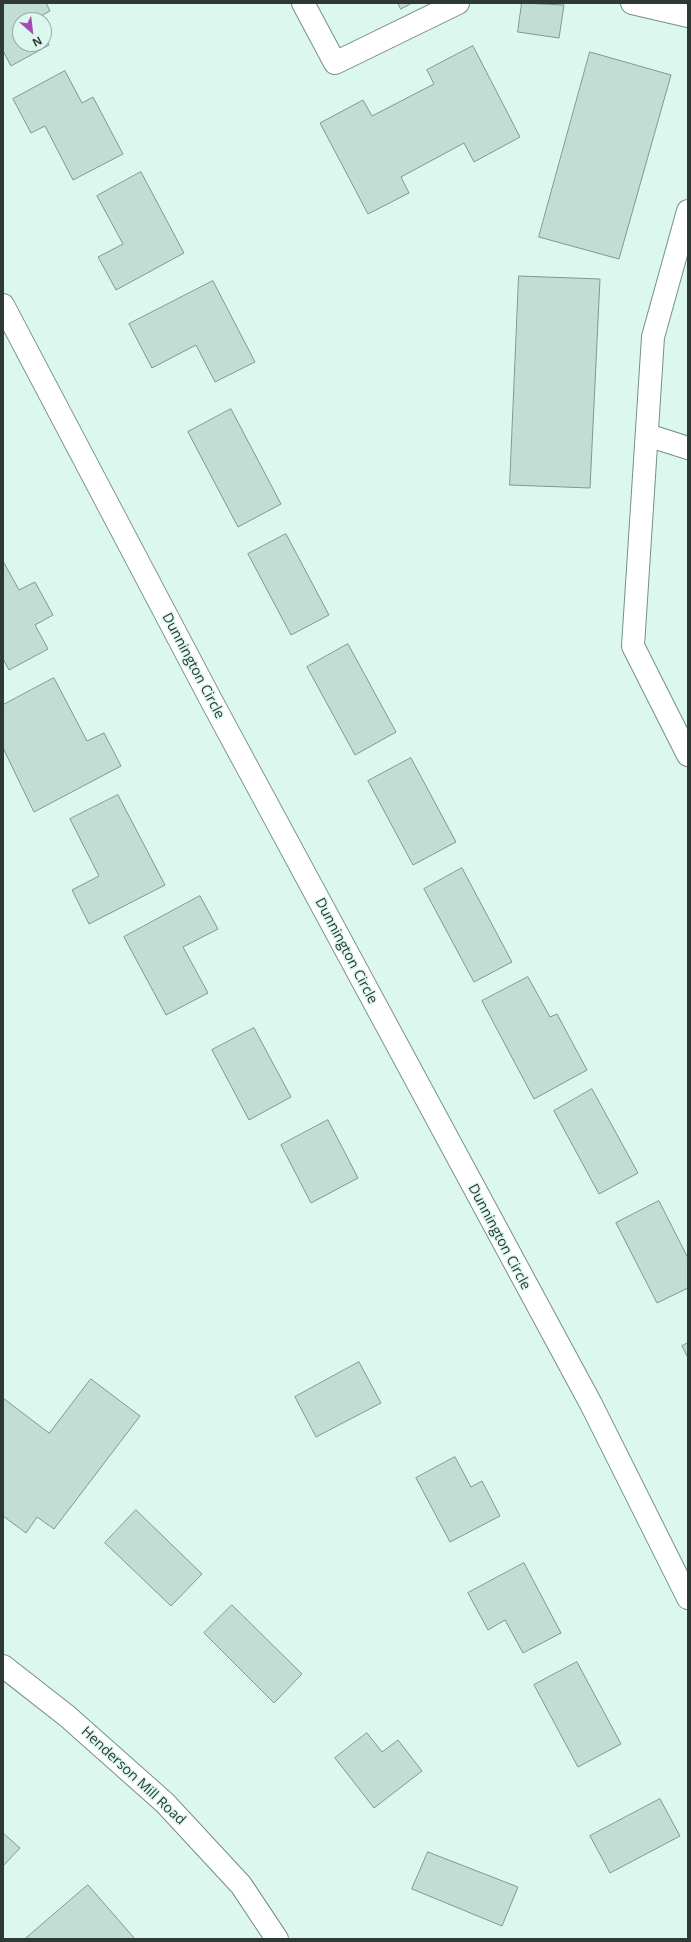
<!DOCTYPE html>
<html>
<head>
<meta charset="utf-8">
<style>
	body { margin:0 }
	#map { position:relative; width:691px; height:1942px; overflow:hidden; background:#dcf8ee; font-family:"Open Sans",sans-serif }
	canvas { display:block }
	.frame { position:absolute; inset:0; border:4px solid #2e3935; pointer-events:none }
	.north { position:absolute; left:12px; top:12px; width:40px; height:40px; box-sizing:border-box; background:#dcf8ee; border:1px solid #96aca4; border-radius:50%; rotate:152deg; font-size:11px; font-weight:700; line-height:16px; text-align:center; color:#2e3935 }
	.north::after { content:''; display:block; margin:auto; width:14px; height:18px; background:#a74ab4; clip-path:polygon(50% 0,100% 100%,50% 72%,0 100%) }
</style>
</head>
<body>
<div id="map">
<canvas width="691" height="1942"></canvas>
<div class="frame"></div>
<div class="north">N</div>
</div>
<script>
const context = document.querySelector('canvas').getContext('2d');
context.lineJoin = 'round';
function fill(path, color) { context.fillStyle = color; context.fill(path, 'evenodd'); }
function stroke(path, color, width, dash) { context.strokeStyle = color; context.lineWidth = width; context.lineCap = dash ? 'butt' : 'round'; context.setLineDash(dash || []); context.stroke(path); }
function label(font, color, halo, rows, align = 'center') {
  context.font = font + ' "Open Sans",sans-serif'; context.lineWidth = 3; context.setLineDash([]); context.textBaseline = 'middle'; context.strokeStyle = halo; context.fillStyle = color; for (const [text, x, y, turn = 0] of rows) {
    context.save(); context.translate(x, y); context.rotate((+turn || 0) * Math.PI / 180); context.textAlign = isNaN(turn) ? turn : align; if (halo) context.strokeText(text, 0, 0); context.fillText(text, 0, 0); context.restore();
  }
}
const building = new Path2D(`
	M3,3H46L50,11L35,19L36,20H20V44H44V35L49,45L11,66L3,51Z
	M398,3H412L401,9Z
	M522,3L564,5L559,38L518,32Z
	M473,46L520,137L474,162L464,143L401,177L409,193L368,214L320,123L363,100L372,116L434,84L427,70Z
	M590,52L671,75L619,259L539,237Z
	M65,71L82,103L93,97L123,154L73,180L45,126L31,133L13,99Z
	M141,172L184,253L116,290L98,257L123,244L97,196Z
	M519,276L600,279L590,488L510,485Z
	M213,281L255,362L215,382L196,345L152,368L129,324Z
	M231,409L281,504L238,527L188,432Z
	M286,534L329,615L291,635L248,554Z
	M3,561L19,590L35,582L53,615L35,625L48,649L9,670L3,659Z
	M348,644L396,732L355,755L307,667Z
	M54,678L87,741L104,733L121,766L34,812L3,748V705Z
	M411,758L456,842L413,865L368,781Z
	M118,795L165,885L89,924L72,890L99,876L70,819Z
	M462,868L512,962L474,982L424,889Z
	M200,896L218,929L183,947L208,993L166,1015L124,937Z
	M528,977L550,1017L557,1014L587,1070L534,1099L482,1001Z
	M254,1028L291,1097L249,1120L212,1050Z
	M592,1089L638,1173L599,1194L554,1111Z
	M328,1120L358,1178L311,1203L281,1145Z
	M659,1201L688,1258V1288L657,1303L616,1223Z
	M688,1343V1358L682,1346Z
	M359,1362L381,1403L316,1437L295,1397Z
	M91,1379L140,1416L54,1529L37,1517L26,1533L3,1516V1398L49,1433Z
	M455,1457L471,1487L482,1481L500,1516L450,1542L416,1478Z
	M136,1510L202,1574L171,1606L105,1543Z
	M524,1563L561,1633L523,1653L505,1620L488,1630L468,1593Z
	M232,1605L302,1674L274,1703L204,1633Z
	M577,1662L621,1744L578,1767L534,1685Z
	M367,1733L382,1752L398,1740L422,1771L374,1808L335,1758Z
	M660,1799L680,1836L610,1873L590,1836Z
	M3,1833L20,1848L3,1866Z
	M428,1852L518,1887L502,1926L412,1889Z
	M88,1885L135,1939H25Z`);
const minor = new Path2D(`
	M303,3L335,63L458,3
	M632,3L688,16
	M688,211L653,337L633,646L688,755
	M3,305L211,700L591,1404L688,1598
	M647,435L688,448`);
const tertiary = new Path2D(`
	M3,1666L67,1716L165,1803L241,1885L277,1939`);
const streetNames = [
	["Dunnington Circle",193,666,62],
	["Dunnington Circle",346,951,62],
	["Dunnington Circle",499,1237,62],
	["Henderson Mill Road",133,1776,43]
];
fill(building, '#c2ddd4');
stroke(building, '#7f9890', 1);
stroke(minor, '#768f87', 24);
stroke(tertiary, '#768f87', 24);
stroke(minor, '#fff', 22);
stroke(tertiary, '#fff', 22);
label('14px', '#2e3935', '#dcf8ee', streetNames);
</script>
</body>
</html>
